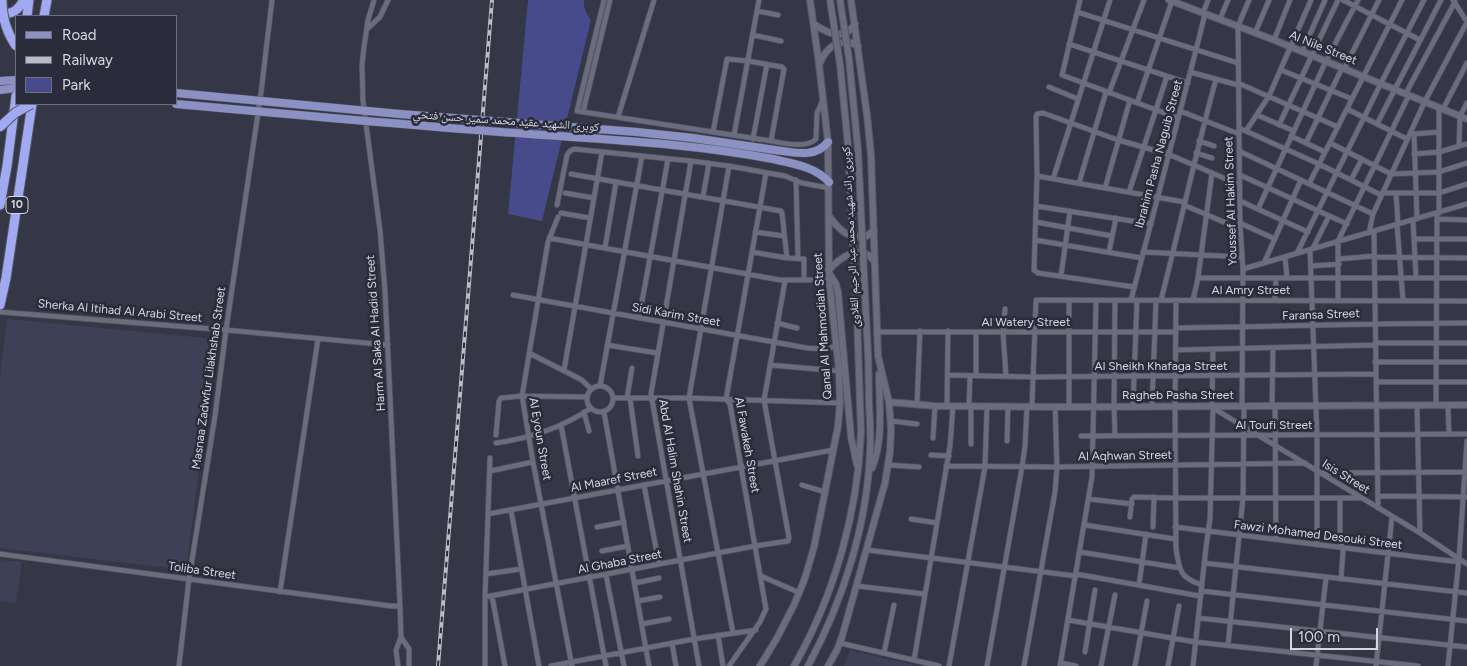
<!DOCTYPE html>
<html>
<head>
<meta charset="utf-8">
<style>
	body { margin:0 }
	#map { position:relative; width:1467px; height:666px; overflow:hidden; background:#353746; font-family:Figtree,sans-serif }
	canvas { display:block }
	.legend { position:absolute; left:15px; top:15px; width:162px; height:90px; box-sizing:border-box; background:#2b2c3b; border:1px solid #6f707d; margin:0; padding:6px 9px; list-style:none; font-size:15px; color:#d5d7e1 }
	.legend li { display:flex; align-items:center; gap:10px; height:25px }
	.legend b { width:25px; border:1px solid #6f707d }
	.scale { position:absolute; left:1290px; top:628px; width:88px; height:22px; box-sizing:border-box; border:2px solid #d5d7e1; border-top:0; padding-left:6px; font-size:15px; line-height:18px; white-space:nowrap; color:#d5d7e1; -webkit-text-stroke:4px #2b2c3b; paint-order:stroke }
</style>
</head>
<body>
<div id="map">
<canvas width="1467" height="666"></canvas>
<ul class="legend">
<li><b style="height:6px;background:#8b91c3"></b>Road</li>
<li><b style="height:6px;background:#b9bbc6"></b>Railway</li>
<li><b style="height:14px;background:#474b8b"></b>Park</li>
</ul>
<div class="scale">100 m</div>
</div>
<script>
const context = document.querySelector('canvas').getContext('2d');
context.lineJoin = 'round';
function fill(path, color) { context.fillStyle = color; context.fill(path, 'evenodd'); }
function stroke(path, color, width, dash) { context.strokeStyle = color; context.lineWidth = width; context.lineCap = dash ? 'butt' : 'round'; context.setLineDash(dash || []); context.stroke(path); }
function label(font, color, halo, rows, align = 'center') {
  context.font = font + ' Figtree,"Noto Naskh Arabic",sans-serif'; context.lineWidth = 5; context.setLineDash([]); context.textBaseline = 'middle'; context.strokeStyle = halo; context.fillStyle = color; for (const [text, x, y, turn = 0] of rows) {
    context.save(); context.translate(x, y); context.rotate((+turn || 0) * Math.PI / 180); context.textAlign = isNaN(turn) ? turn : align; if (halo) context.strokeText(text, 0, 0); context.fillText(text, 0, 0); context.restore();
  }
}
const built = new Path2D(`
	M7,319L216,339L186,570L0,548V376Z
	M0,560L22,562L16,603L0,601Z
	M850,650L917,666H844Z`);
const green = new Path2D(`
	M528,0H584C583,8 587,14 591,20L542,221L508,214Z`);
const street = new Path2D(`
	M374,0L368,20L364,47L362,65L363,101L380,230L385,291L400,606L401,637L396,650L398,666
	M604,0L577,111L771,141C783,143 806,149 816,139L817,113L823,100
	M1080,0L1062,75L1178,118
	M1343,0L1420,40
	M757,11L778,15
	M1077,12L1238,63
	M1203,13L1208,0
	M1220,19L1228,0
	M367,29L380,17L388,0
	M1255,33L1269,0
	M753,35L781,41
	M1274,40L1290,0
	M1069,44L1188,83
	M1302,52L1325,0
	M1344,69L1379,0
	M1281,70L1352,99
	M1190,72L1238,85
	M1238,83L1338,127
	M1049,87L1078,99
	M1109,93L1144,0
	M1406,93L1455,2
	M1137,103L1172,1
	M1439,107V213
	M1347,109L1407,139
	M1443,109L1467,63
	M1180,111L1239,134
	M583,112L610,0
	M1257,115L1294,131
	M618,117L654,0
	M1377,124L1441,0
	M1279,125L1338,0
	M1239,128L1319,164L1381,195
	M1246,131L1269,96L1311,0
	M713,132L727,59L748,61L782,67L784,69L771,141
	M1413,134L1439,132
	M1414,134L1417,219
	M734,135L759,0
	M1291,136L1325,152
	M753,139L767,64
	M1199,141L1214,146
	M1306,143L1342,68
	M1330,143L1391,174L1439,172L1467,163
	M1459,146L1460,116L1467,103
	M1239,151L1373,214
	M1196,153L1212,158
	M1414,154L1439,152L1467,144
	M691,161L651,394L699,666
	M729,166L689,398L733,633
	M571,174L781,211L782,213L787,258
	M1240,175L1347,224
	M1037,176L1184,202
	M1053,179L1110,0
	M796,180L798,259
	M1351,180L1362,159
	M1079,183L1106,92
	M1309,184L1402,0
	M1105,188L1130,100
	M1129,192L1167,76
	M565,193L594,198
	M1382,193H1439L1467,184
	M1396,193L1398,224
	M703,197L709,163
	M1240,201L1308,232
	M557,205L567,155L570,151L574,149L691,161L729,166L785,176L802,183L829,188
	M1184,205L1240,229
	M1036,206L1151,224
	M1258,209L1326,61L1358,0
	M561,213L590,218
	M558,217L548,242L522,396L533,462L572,666
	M1437,219L1467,220
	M1413,220L1416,278
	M1036,222L1112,236
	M1240,223L1275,239
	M1397,225L1403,300
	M1374,231L1378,508
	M755,232L784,236
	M1369,233L1373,214L1425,101L1467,22L1453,0
	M549,238L780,280H829
	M1414,239H1467
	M1035,240L1142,258
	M605,248L616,182
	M1313,248L1329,216
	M1310,250L1317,435V545
	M752,252L787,258L804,259
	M1109,252L1116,218
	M1143,252L1242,257
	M1297,253L1381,83L1424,0
	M1285,257L1287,278
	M1374,257L1467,258
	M1339,259L1374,256
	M1264,263L1301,180
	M1311,266L1339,264
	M1243,269L1467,204
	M1061,276L1070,211
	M1198,278H1467
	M804,280V259
	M1134,287L1038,273L1034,270L1037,176L1036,117L1037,114L1043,113L1118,140L1168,154L1240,185
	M513,295L807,348L827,349L835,346
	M1069,300V407
	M1115,300L1114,406L1115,436
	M1131,300L1196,50L1205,14
	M1161,300C1180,226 1196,152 1216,79
	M1176,300L1175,406L1176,549C1180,571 1179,577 1202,585
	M1193,300L1198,278L1212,173
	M1275,300L1276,278
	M1338,300V241L1409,95
	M1005,309L1003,332L1006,376
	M0,312L226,330L388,345
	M639,318L668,159
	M777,323L797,328
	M1176,328C1273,327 1370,323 1467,323
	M876,332H1176
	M1375,343H1467
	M607,345L657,353
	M1176,350L1375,345
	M529,353L582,380L591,389
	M1375,362H1467
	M770,365L839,371
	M564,370L602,152
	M947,375L1033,377L1376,374
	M976,376V332
	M1376,382H1467
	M587 399a13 13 0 1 1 26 0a13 13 0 1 1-26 0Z
	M600,386L642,156
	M614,398H689L840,403
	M627,398L632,368
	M630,398L638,456
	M917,404L920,331
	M1436,405L1437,213
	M1448,405L1449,434
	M947,406L948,331
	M969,406L970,376
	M1032,406L1036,300L1467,301
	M1133,406L1137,300
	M1152,406L1156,300
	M1212,406L1213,350
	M1242,406L1243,269L1240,223L1238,26L1249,0
	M1272,406L1273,348
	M1275,406L1276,539
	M1417,406L1420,533
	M1213,408L1420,533L1467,564
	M584,412L589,431
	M604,412L649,666
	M891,421L917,424
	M561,425L606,666
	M496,435L499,401L501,398L522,396L587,397
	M1081,436L1467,434
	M933,438L935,406
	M1007,441L1008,406
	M496,443C531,438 562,428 591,408
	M971,444V406
	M931,455L949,456
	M888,465L919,467
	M946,466L1057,467L1305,463
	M490,471L533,462
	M1322,473L1467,472
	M644,485L659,564
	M802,485L825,492
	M1378,496L1467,497
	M1340,498V539L1343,551L1341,579
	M1089,499L1132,504
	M511,510L539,666
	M488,514L833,450
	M1130,517L1132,499L1134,497L1175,498H1359
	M911,519L937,523
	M1085,525L1175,539
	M597,527L624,522
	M1153,527L1154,497
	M1175,527L1459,562
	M867,550L1076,576
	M602,551L628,546
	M1080,552L1180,568
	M0,554L391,606H400
	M1204,563L1467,593
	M486,574L521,569
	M1076,574L1200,596
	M606,575L624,666
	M761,576L800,593
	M635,583L659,578
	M1139,585L1146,534
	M857,586L925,594
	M1201,591L1467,621
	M280,592L318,339
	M492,596L505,666
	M485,597L755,546L788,541L789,538L764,400L785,281
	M638,601L660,597
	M1198,618L1467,647
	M1068,620L1195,642L1418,666
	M642,624L669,619
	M718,635L723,666
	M401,637L409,649V666
	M672,643L676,666
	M840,643L939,666
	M1228,645L1243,498L1244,406
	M1085,652L1095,590
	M884,653L894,605
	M914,660L950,446L953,406
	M1061,663L1076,666
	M179,666L189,579L215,416L226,330L261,93L272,0
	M485,666V597L490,458
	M551,666L694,639L756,630
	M729,666L760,622L766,609L730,404L726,399L766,173
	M949,666L985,467L987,406
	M987,666L1022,467L1025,446L1027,406
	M1024,666L1055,492L1057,467L1055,406
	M1060,666L1092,477L1096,300
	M1101,666L1115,595
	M1135,666L1147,601
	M1168,666L1179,606
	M1193,666L1206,547L1210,519L1213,407
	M1316,666L1326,578
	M1376,666L1392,517
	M1448,666L1459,558L1467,441`);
const secondary = new Path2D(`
	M1169,0L1274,40L1467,119
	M814,24C828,34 844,41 855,24
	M820,63C826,47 841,36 858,46
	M829,216C840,231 848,239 867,236L874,230
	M889,402L935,406L1069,407L1467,405
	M857,465L851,437L838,292L836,284L828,271C839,258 861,242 874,261
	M872,468C884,439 879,406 879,374
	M760,666L777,638L794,605L805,578L814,547L825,492L838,426L840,403L839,371L829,280L828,142L819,64L810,0
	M794,666C834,596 858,513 861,432L857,316
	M808,666C843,601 867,526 870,452C871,436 870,419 869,403C869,374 868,344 866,315
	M828,666L837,650L842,637L885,483L890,452L891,430L889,402L878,356L871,155L867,115L851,0`);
const primary = new Path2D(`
	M0,81L16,80
	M0,90L16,88
	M775,150C792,152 815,159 828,142
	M773,159C793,164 814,166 829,182`);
const highway = new Path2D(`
	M0,12C12,16 18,10 24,0
	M27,16L29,0
	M44,16L47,0
	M0,205L7,166L16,96
	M0,305L6,278L32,104`);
const rail = new Path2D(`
	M438,666L492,0`);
const secondaryBridge = new Path2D(`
	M830,0L840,64L848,145L857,316
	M840,0L849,59L858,150L866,315`);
const primaryBridge = new Path2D(`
	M176,93L400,114L637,132L693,138L775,150
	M176,104C285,114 393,124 501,132C592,139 684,142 773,159`);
const highwayBridge = new Path2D(`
	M2,0C2,16 7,33 16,46
	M0,127L15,113L31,104`);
const shields = [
	[17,205,22]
];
const shieldNames = [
	["10",17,205]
];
const streetNames = [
	["Al Nile Street",1323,48,22],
	["كوبرى الشهيد عقيد محمد سمير حسن فتحي",506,121,4],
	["Ibrahim Pasha Naguib Street",1159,154,-75],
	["Youssef Al Hakim Street",1231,201,-92],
	["كوبرى رائد شهيد محمد عبد الرحيم القلاوى",851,237,-93],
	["Al Amry Street",1251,290],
	["Sherka Al Itihad Al Arabi Street",120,311,5],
	["Sidi Karim Street",676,315,10],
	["Faransa Street",1321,315,-2],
	["Al Watery Street",1026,322],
	["Qanal Al Mahmodiah Street",823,326,-94],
	["Harm Al Saka Al Hadid Street",376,333,-94],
	["Al Sheikh Khafaga Street",1161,366],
	["Masnaa Zadwfur Lilakhshab Street",209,378,-82],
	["Ragheb Pasha Street",1178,395],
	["Al Toufi Street",1274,425],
	["Al Eyoun Street",540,439,80],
	["Al Fawakeh Street",747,445,80],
	["Al Aqhwan Street",1125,456,-1],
	["Abd Al Halim Shahin Street",675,471,80],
	["Isis Street",1346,477,32],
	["Al Maaref Street",614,480,-11],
	["Fawzi Mohamed Desouki Street",1318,535,7],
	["Al Ghaba Street",620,562,-11],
	["Toliba Street",202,571,8]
];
fill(built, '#3e4055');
fill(green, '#474b8b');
stroke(street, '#545662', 6);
stroke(secondary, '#545662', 8);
stroke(primary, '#545662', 9);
stroke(highway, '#545662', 11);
stroke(street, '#6b6d7e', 4.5);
stroke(secondary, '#6b6d7e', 6);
stroke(primary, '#8b91c3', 8);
stroke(highway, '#a1a9f1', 9);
stroke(rail, '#b9bbc6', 4);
stroke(rail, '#2b2c3b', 2, [5.5]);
stroke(secondaryBridge, '#545662', 8, []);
stroke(primaryBridge, '#545662', 9, []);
stroke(highwayBridge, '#545662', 11, []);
stroke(secondaryBridge, '#6b6d7e', 6);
stroke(primaryBridge, '#8b91c3', 8);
stroke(highwayBridge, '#a1a9f1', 9);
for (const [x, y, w] of shields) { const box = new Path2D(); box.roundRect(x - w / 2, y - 8.5, w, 17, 4); context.fillStyle = '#2b2c3b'; context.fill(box); stroke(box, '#d5d7e1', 1); }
label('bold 11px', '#d5d7e1', null, shieldNames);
label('12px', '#d5d7e1', '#2b2c3b', streetNames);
</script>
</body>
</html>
